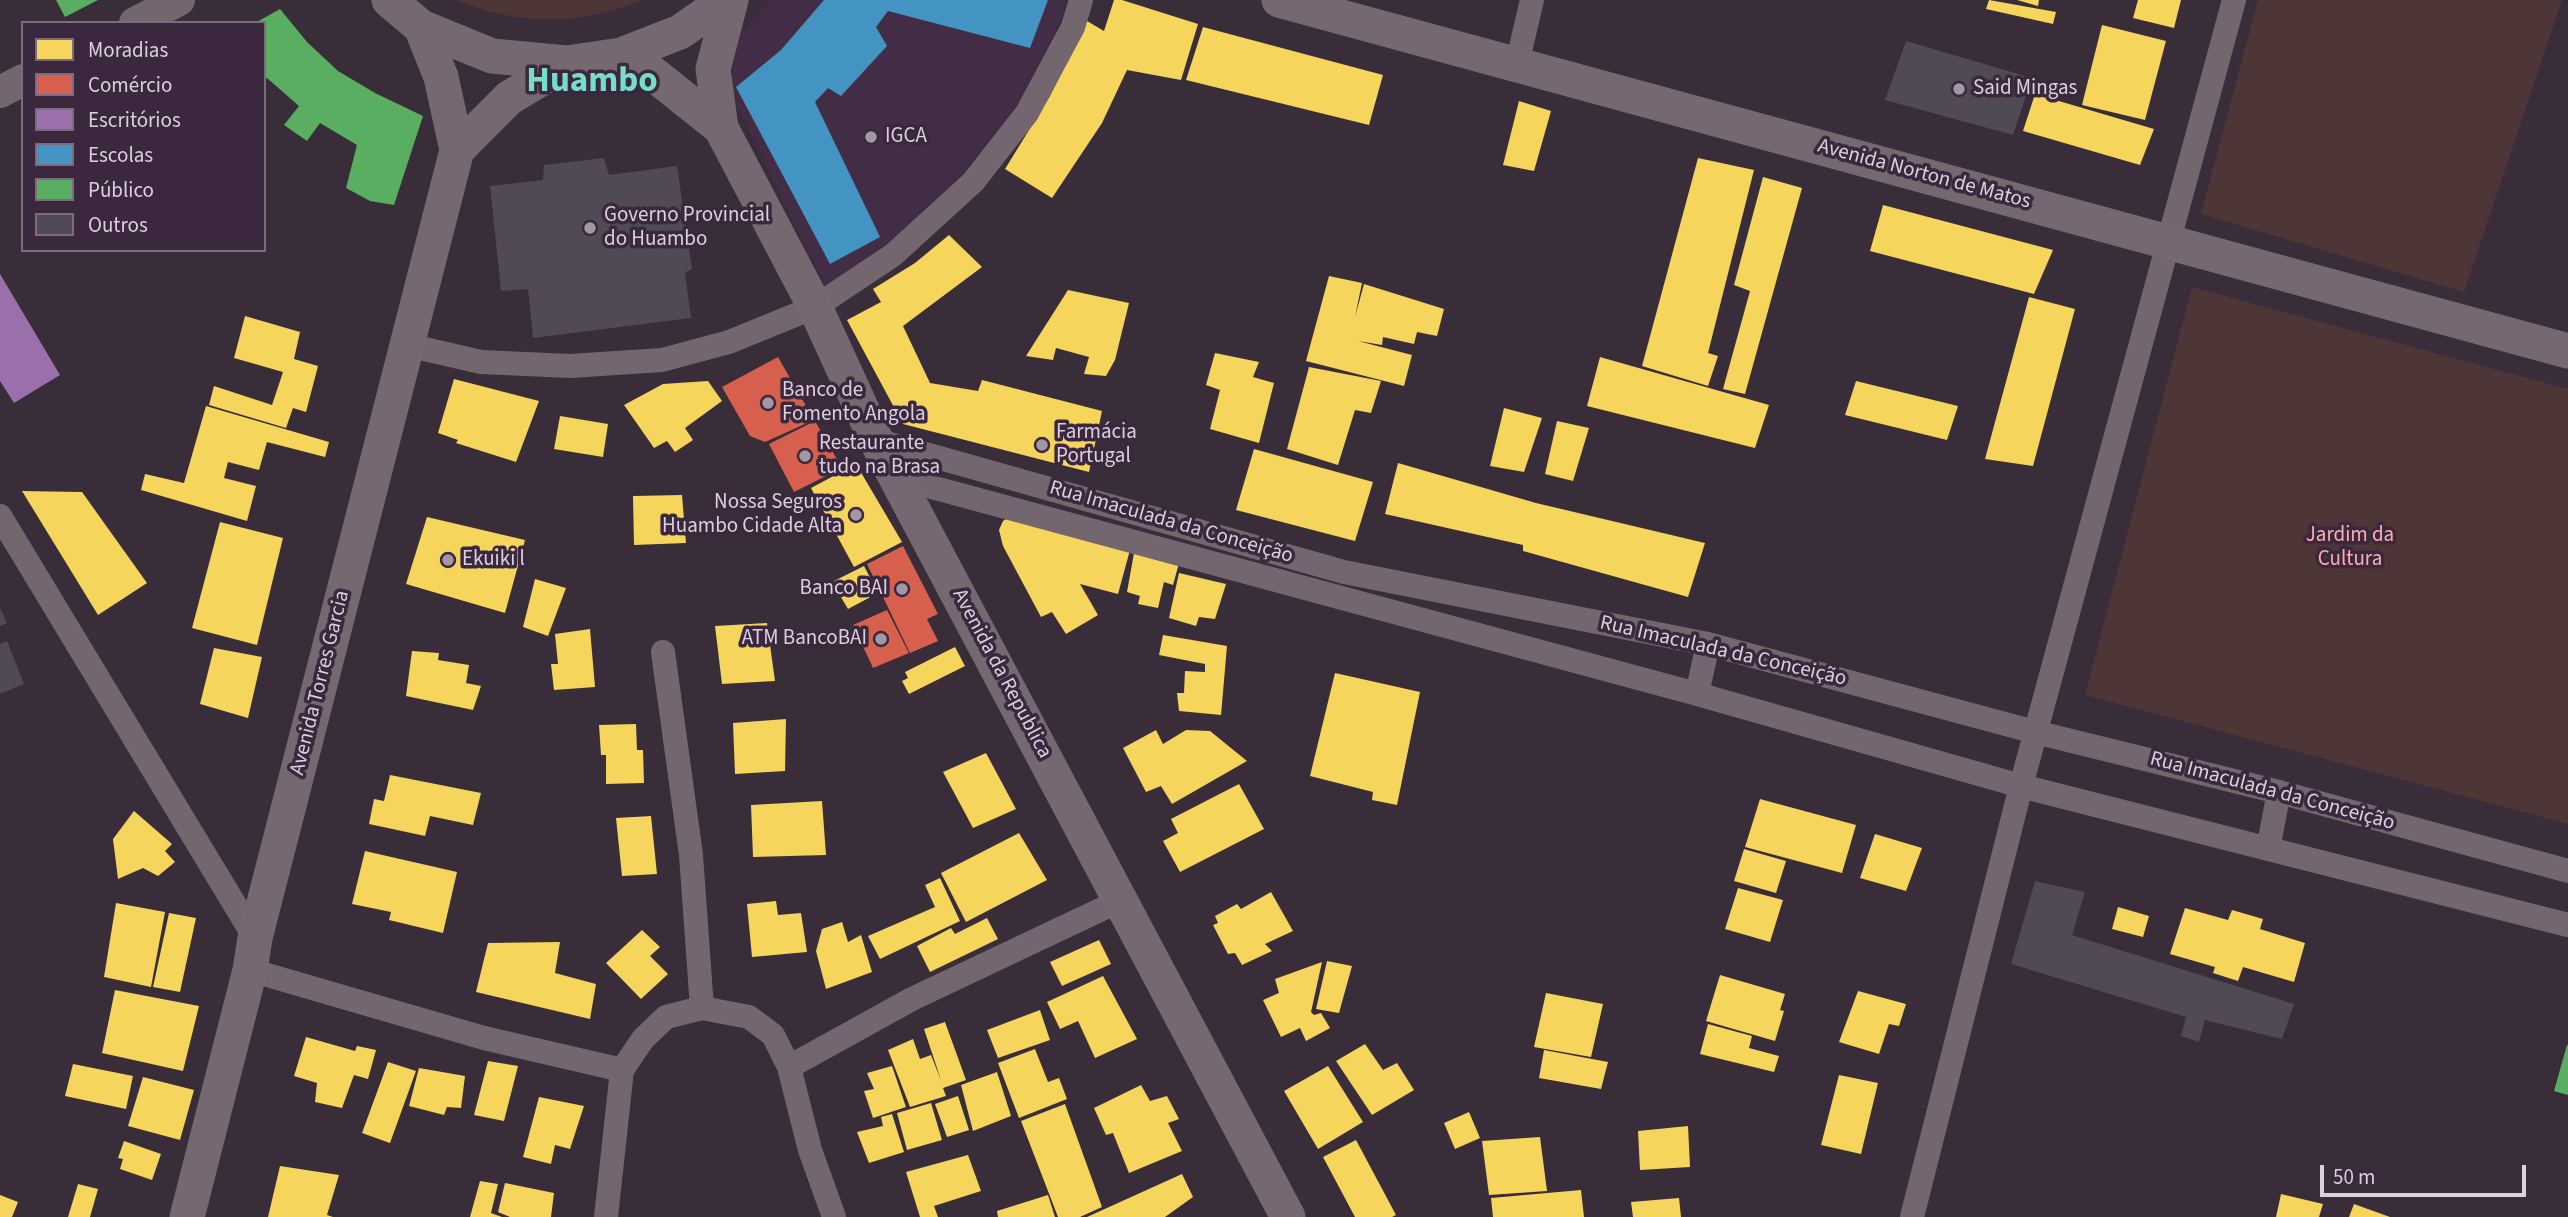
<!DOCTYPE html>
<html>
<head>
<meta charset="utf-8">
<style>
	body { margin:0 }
	#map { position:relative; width:2568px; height:1217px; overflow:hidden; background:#382d39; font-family:"Source Sans 3",sans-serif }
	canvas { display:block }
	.legend { position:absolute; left:21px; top:21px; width:245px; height:231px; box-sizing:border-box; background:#3b283e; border:2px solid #7b6b7e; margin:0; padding:9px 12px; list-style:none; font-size:21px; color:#dcd0de }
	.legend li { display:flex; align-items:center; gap:14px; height:35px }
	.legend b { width:35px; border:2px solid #7b6b7e }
	.scale { position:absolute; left:2320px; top:1165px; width:206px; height:32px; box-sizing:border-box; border:4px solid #dcd0de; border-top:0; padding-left:9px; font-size:21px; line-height:24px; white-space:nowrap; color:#dcd0de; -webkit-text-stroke:5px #3b283e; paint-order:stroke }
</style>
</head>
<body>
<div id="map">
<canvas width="2568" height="1217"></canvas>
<ul class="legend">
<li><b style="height:19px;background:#f6d55c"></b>Moradias</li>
<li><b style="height:19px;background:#d6604d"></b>Comércio</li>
<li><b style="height:19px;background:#9970ab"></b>Escritórios</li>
<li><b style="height:19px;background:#4393c3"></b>Escolas</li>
<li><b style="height:19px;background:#5aae61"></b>Público</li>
<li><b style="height:19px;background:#504956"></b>Outros</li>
</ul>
<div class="scale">50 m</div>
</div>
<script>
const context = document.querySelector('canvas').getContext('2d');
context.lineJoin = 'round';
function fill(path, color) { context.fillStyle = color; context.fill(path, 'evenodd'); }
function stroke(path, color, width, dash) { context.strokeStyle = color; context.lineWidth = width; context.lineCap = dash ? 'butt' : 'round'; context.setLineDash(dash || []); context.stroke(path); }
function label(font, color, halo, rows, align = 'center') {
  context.font = font + ' "Source Sans 3",sans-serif'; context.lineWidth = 7; context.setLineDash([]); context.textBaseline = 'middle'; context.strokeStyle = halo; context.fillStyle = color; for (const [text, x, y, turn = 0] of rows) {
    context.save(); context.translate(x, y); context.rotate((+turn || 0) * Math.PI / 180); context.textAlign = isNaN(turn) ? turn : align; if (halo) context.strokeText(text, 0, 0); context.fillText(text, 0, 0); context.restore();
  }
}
const built = new Path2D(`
	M772,0H1066L1060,22L1018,103L964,172L893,239L825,285L729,90L738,36Z`);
const green = new Path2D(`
	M456,0H643C577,26 522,26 456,0Z
	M2258,0H2562L2464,292L2201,214Z
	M2192,287L2568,389V824L2085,695Z`);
const homes = new Path2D(`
	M1114,0H1122L1198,24L1181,80L1127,70L1102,123L1052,198L1005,169L1050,96L1087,21L1104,31Z
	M1989,0L2056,12L2053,24L1986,9Z
	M2017,0H2039L2038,6Z
	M2138,0H2181L2174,28L2133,18Z
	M2102,25L2166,41L2145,120L2082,105Z
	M1203,27L1383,75L1369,125L1186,80Z
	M2035,94L2154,129L2140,165L2023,131Z
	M1519,101L1551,111L1534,171L1503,165Z
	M1698,158L1754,170L1708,353L1718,356L1708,386L1642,366Z
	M1763,177L1802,188L1745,394L1723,389L1750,291L1734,285Z
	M1883,205L2053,250L2034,294L1870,251Z
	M949,235L982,267L903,326L930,383L978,391L982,380L1102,411L1089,472L903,424L847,320L881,302L873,289L915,263Z
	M1329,276L1362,283L1355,317L1364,284L1444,309L1437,336L1417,332L1414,344L1383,337L1382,345L1358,341L1412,355L1404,386L1306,361Z
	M1068,290L1129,303L1115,360L1106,376L1084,374L1089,357L1056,348L1053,360L1026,356Z
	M2029,297L2075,309L2033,466L1985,459Z
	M245,316L300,332L294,359L318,366L306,412L293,408L286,428L209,405L214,386L272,405L283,372L234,358Z
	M1215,353L1259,362L1253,377L1274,383L1259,443L1210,429L1220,390L1206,385Z
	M1600,357L1769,405L1755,448L1587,406Z
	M1309,367L1381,381L1371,413L1355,410L1338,465L1287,449Z
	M454,379L539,401L516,462L456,443L458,440L438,433Z
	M708,381L722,401L685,428L693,440L675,452L667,441L654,448L624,405L663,384Z
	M1856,381L1958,406L1947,440L1845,415Z
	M206,406L329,442L325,457L267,442L259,470L228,462L224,478L256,486L247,521L141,490L145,474L184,483Z
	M1504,408L1542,418L1524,472L1490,466Z
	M560,416L608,424L603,457L554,449Z
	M1557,421L1589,428L1573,481L1545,474Z
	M1254,449L1373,482L1355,541L1236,510Z
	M1398,463L1536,503L1705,543L1688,597L1523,551V545L1385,514Z
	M856,464L902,542L854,567L811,488Z
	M22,491L82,492L147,583L98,615Z
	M682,495L686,543L634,545L633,496Z
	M1012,515L1130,550L1118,594L1080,584L1098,615L1066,634L1052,612L1041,617L1003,546L999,530L1003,521Z
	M427,517L525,540L505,613L406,584Z
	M220,522L283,538L257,645L192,628Z
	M1134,553L1179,563L1173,585L1164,582L1158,608L1138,604L1140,596L1127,592Z
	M864,566L878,593L848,609L832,582Z
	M1179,573L1226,584L1215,619L1199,617L1196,626L1169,618Z
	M535,579L566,588L548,636L523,627Z
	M767,623L775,681L722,684L715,626Z
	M590,629L595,687L554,690L551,664H558L555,634Z
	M1163,635L1227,646L1221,715L1179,711L1177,693H1184L1185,671L1205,672V664L1159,655Z
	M955,647L965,666L909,694L902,681L908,678L905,672Z
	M214,648L262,657L248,718L200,704Z
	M412,651L439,653L438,660L469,665L466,683L481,686L473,710L406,696Z
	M1335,673L1420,692L1397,805L1372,800L1373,792L1310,776Z
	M786,719L785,771L735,774L733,723Z
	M636,724L637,750H643L644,783L606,784V755H601L599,725Z
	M1156,730L1163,744L1186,730L1210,731L1247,761L1172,804L1161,786L1146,792L1123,748Z
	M986,753L1016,809L973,828L943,772Z
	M390,775L481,793L473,825L430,816L425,836L369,824L374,799L384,801Z
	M1239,784L1264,829L1180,872L1163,841L1178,833L1171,819Z
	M1760,799L1856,825L1842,873L1745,847Z
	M822,801L826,855L753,857L751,805Z
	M134,811L172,844L165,851L175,862L158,876L143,868L118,879L113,839Z
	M651,816L657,874L622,876L616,818Z
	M1019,833L1047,880L966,922L941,873Z
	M1875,834L1922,848L1906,891L1860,878Z
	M1744,849L1786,861L1776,893L1734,881Z
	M365,851L457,872L443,933L389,920L391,912L352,904Z
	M940,878L960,921L880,959L868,936L935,907L925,885Z
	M1738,888L1783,900L1770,942L1725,929Z
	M1271,892L1293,931L1265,944L1272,951L1242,965L1235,953L1228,954L1213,925L1218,923L1215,916L1237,904L1241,909Z
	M776,901L778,915L801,913L807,952L752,957L747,904Z
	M116,903L165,912L151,987L104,977Z
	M2118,907L2149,916L2143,937L2112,929Z
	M2185,908L2228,920L2232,910L2263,919L2260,929L2305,943L2294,982L2243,967L2238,981L2213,973L2215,967L2170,954Z
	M169,913L196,918L180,992L153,987Z
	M987,918L998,939L930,972L917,946L951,928L955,934Z
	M842,922L848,942L861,935L872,972L826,989L816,951L822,929Z
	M642,930L660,947L650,956L668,974L641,999L606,963Z
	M1099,940L1111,964L1062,986L1050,962Z
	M560,942L555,973L596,984L590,1019L476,992L488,943Z
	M1327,961L1352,966L1339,1013L1316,1009Z
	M1322,962L1311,1012L1314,1015L1321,1013L1330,1028L1306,1041L1300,1028L1281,1037L1263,1000L1279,993L1275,979Z
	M1720,975L1785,994L1780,1010L1784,1011L1775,1041L1706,1021Z
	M1103,976L1137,1039L1095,1058L1078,1021L1060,1029L1047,1002Z
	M115,990L199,1006L183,1071L102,1053Z
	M1858,991L1906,1004L1899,1026L1889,1024L1879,1054L1839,1042Z
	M1546,993L1603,1004L1591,1057L1534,1047Z
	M1040,1010L1050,1040L998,1058L987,1030Z
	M945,1022L966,1080L943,1088L946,1096L910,1107L888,1050L913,1039L920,1059L931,1055L941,1080L924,1029Z
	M1708,1024L1752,1036L1749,1048L1779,1056L1774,1072L1700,1054Z
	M306,1037L355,1051L357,1046L376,1050L368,1079L354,1075L342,1108L315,1102L317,1083L294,1076Z
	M1365,1044L1383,1070L1397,1063L1414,1090L1372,1115L1336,1061Z
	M1035,1049L1048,1082L1059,1078L1067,1099L1019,1118L998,1063Z
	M1544,1050L1608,1062L1601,1089L1539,1078Z
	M488,1061L518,1066L504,1121L474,1115Z
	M388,1062L416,1071L390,1143L362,1133Z
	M73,1064L133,1076L126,1109L65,1096Z
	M892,1066L906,1107L873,1118L864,1091L874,1089L867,1073Z
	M1328,1066L1363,1122L1318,1149L1284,1091Z
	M419,1068L465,1076L461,1108L447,1107L444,1115L409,1106Z
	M997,1072L1011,1116L973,1131L961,1085Z
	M1839,1075L1878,1083L1861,1154L1821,1145Z
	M143,1077L194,1090L180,1140L128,1126Z
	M1141,1085L1150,1101L1167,1096L1179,1119L1168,1123L1182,1151L1129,1173L1113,1133L1106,1135L1094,1108Z
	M958,1096L969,1130L947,1137L935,1104Z
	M539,1097L584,1106L570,1149L555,1145L551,1164L523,1157Z
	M931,1103L942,1140L907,1150L897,1113Z
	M1065,1104L1102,1207L1080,1217H1058L1021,1121Z
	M1469,1112L1480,1138L1455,1149L1444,1123Z
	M892,1114L904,1152L869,1163L857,1132L883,1126L881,1117Z
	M1688,1126L1690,1167L1640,1170L1638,1131Z
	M1540,1137L1547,1191L1489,1195L1482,1141Z
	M1356,1140L1396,1215L1392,1217H1355L1323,1157Z
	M124,1141L161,1154L152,1180L120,1169L123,1159L118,1158Z
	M968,1155L981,1191L934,1206L938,1217H920L906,1172Z
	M280,1166L339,1175L327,1215L333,1217H268Z
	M1182,1174L1193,1197L1165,1217H1087Z
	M480,1181L498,1184L491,1213L502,1217H470Z
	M505,1183L554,1193L551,1217H510L498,1212Z
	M78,1184L98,1189L90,1217H68Z
	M1581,1190L1584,1217H1493L1491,1198Z
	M2281,1194L2323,1204L2319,1217H2276Z
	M0,1195L18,1202L12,1217H0Z
	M1048,1195L1055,1217H998L997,1211Z
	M1679,1198L1681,1217H1633L1631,1202Z
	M2354,1204L2390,1217H2349Z`);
const shops = new Path2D(`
	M778,357L814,420L765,442L750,436L722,387Z
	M815,421L842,468L794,492L769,444Z
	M903,546L938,614L927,619L938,641L910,653L867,564Z
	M887,610L909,653L873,668L853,625Z`);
const offices = new Path2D(`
	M0,274L60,375L14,403L0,381Z`);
const schools = new Path2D(`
	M824,0H1048L1030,48L888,11L876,27L887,46L841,96L828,88L815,102L880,237L830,264L736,87L781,50Z`);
const public = new Path2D(`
	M56,0H98L65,17Z
	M280,9L307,42L338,71L375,93L423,116L394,205L370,201L346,188L357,145L320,123L307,141L284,125L299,106L267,78L264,80V23H255Z
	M2567,1045H2568V1095L2554,1091Z`);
const building = new Path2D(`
	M1906,41L2032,78L2013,135L1885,100Z
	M604,158L609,175L677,166L692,269L685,273L691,318L533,338L528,289L501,291L490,186L543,180L544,165Z
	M0,608L7,623L0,626Z
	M7,641L24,684L0,694V644Z
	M2035,881L2085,892L2072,935L2294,1004L2282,1039L2205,1020L2199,1042L2181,1036L2186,1017L2011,964Z`);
const minor = new Path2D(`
	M1517,64L1532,0
	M407,345L481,362L570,366L662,360L729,342L815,307L893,255L973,182L1027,113L1073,27L1081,0
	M876,440L1344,572L1708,644L2035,732L2279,792L2568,871
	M898,478L1697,694L2021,786L2568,925
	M0,516L255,938
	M663,652L691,855L702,1008
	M1697,694L1708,644
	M2268,849L2279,792
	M250,970L484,1038L622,1070
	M789,1067L912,999L1119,901
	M606,1217L622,1070L643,1039L666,1017L702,1008L749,1017L773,1035L789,1067L810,1150L834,1217
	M1912,1217L2021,786L2234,0`);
const tertiary = new Path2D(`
	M135,23L179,0
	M0,92L23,80`);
const secondary = new Path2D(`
	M389,0L421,27L492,56L567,63L621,55L680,32L726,0
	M731,0L713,69L721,128L815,307L876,440L1288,1217
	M1279,0L2568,351
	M621,55L652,73L721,128
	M457,150L509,98L567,63
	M187,1217L250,970L255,938L457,150L441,77L421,27`);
const markers = [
	[1959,89,7,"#a397a4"],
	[871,137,7,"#a397a4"],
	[590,228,7,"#a397a4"],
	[768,403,7,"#a397a4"],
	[1042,445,7,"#a397a4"],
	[805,456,7,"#a397a4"],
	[856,515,7,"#a397a4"],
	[448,560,7,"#a397a4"],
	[902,589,7,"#a397a4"],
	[881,639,7,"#a397a4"]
];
const poiNames = [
	["Said Mingas",1973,89],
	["IGCA",885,137],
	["Governo Provincial",604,216],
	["do Huambo",604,240],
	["Banco de",782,391],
	["Fomento Angola",782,415],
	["Farmácia",1056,433],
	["Portugal",1056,457],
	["Restaurante",819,444],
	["tudo na Brasa",819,468],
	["Nossa Seguros",842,503,"right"],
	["Huambo Cidade Alta",842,527,"right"],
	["Ekuiki l",462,560],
	["Banco BAI",888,589,"right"],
	["ATM BancoBAI",867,639,"right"]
];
const streetNames = [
	["Avenida Norton de Matos",1924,175,15],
	["Rua Imaculada da Conceição",1171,523,16],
	["Rua Imaculada da Conceição",1723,652,13],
	["Avenida da Republica",1001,674,62],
	["Avenida Torres Garcia",321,683,-76],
	["Rua Imaculada da Conceição",2272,792,15]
];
const parkNames = [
	["Jardim da",2350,536],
	["Cultura",2350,560]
];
const townNames = [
	["Huambo",592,83]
];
fill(built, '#432d46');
fill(green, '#4e3536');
fill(homes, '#f6d55c');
fill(shops, '#d6604d');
fill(offices, '#9970ab');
fill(schools, '#4393c3');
fill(public, '#5aae61');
fill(building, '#504956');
stroke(minor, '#73666e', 24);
stroke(tertiary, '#73666e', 32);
stroke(secondary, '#766870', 35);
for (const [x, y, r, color] of markers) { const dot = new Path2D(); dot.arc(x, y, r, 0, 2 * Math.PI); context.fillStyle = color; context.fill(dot); stroke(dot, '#3b283e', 2.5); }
label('21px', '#dcd0de', '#3b283e', poiNames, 'left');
label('21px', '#dcd0de', '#3b283e', streetNames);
label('21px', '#fcafae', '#3b283e', parkNames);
label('bold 35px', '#76ddcb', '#3b283e', townNames);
</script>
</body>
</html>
